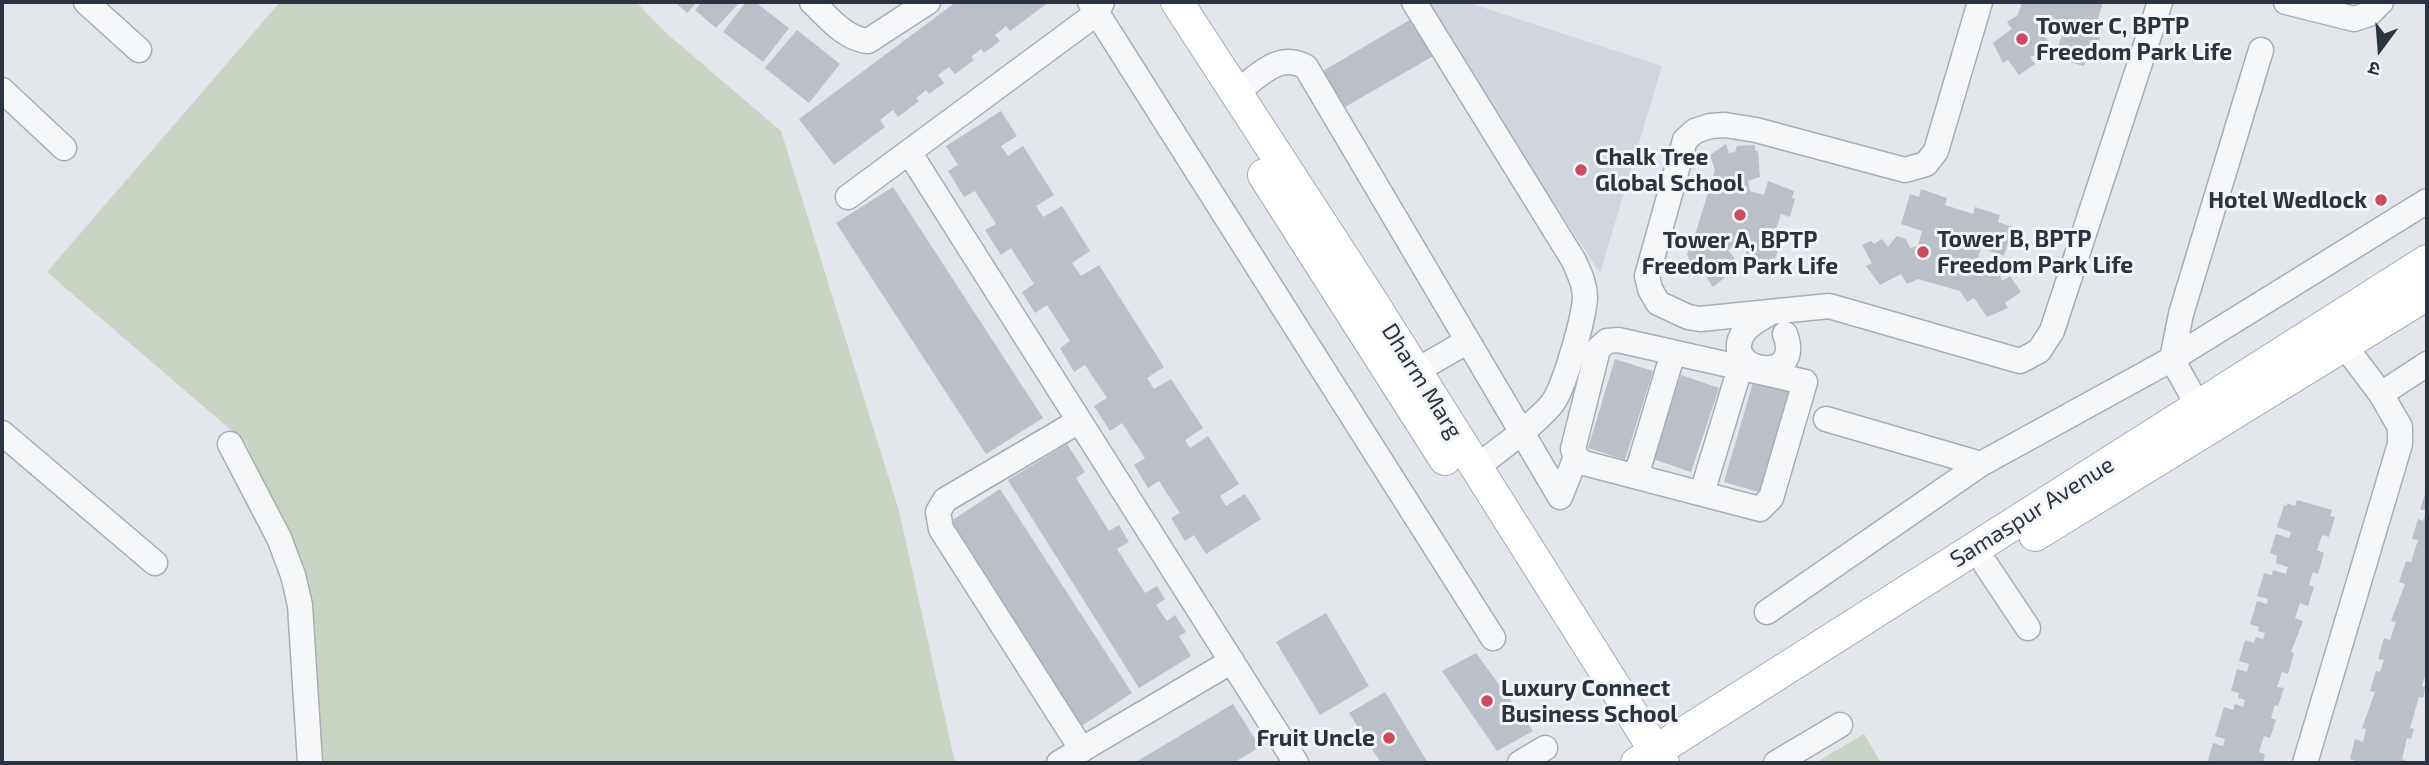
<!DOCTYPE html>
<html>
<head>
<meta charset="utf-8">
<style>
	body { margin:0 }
	#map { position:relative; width:2429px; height:765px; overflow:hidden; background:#e3e6eb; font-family:"Exo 2","Noto Sans Devanagari",sans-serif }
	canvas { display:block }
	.frame { position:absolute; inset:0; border:4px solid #2b3343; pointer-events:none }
	.north { position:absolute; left:2345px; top:14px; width:70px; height:70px; -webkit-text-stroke:5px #f3f5f8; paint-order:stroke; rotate:196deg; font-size:19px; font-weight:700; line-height:28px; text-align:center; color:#2b3343 }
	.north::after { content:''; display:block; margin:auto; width:24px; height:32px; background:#2b3343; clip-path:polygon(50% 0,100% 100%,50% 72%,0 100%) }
</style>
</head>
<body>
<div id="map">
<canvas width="2429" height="765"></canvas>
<div class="frame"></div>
<div class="north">उ</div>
</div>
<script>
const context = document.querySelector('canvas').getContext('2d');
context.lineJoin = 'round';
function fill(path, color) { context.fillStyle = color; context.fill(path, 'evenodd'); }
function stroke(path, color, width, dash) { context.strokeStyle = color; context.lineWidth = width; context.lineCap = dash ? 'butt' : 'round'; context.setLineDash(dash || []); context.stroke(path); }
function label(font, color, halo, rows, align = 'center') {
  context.font = font + ' "Exo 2",sans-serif'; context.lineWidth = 6; context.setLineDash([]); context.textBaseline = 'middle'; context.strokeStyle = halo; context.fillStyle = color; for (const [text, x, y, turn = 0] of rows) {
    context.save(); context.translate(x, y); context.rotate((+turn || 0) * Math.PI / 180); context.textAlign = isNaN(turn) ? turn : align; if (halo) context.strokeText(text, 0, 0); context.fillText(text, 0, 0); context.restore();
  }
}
const built = new Path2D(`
	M1422,2H1466L1662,66L1600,273Z`);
const green = new Path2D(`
	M280,2H636L666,33L781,131L899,511L955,763H321L306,582L246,443L47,272Z
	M1864,734L1881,763H1815Z`);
const building = new Path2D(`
	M675,2H697L687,13Z
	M702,2H740L716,28L695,10Z
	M746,2H755L789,28L763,62L723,32Z
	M956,2H1049L1010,31L1006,26L995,35L1000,41L984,53L981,49L971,57L974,60L955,74L949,67L938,75L944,83L929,94L926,90L916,98L919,101L898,117L893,110L880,120L885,127L834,165L799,119Z
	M2022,2H2103L2096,26L2103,27L2095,53L2089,51L2084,66L2055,58L2062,34L2049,31L2043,35L2049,42L2047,50L2030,57L2035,64L2019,75L2008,60L2003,63L1993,43L2012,29L2007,22L2018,15Z
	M1413,18L1435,55L1345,107L1323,71Z
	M797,30L840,64L809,103L765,68Z
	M1001,111L1017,136L1001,146L1008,156L1023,146L1054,195L1036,206L1043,217L1062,206L1090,251L1072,263L1081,276L1099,265L1164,367L1147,378L1154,389L1171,379L1203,428L1185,440L1190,448L1208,436L1239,484L1220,496L1226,506L1245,494L1261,519L1206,554L1194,535L1185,541L1171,518L1180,513L1159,481L1148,488L1134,465L1145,458L1122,423L1110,431L1094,406L1107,398L1085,365L1074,372L1060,348L1070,341L1047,305L1035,313L1022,292L1034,284L1011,248L1001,255L985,230L996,224L975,191L964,197L948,171L958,165L946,146Z
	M1726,144L1729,153L1735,152L1737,146L1755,145V151H1758L1760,177L1748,181L1750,191L1764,195L1768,181L1794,191L1792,198L1795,199L1790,217L1781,214L1773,239L1778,240L1777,246L1779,247L1775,259L1773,258L1771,264L1759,261V264L1748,260V257L1745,256L1749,242L1742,240L1728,250L1735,259L1723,267L1729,274L1713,287L1697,263L1692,266L1687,254L1694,238L1715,170L1710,155Z
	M893,187L1043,418L986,454L836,223Z
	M1921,189L1947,198L1945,205L1973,214L1975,207L2000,215L1998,222L2013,227L2004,256L1981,248L1977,261L1981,267L1988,262L1996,263L2002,281L2010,276L2021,292L2005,303L2008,308L1987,317L1974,298L1967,302L1960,291L1918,279L1907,284L1901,274L1880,285L1866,266L1872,263L1862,245L1871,241L1874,244L1882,239L1888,247L1897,236L1906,239L1910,248L1918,246L1922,231L1901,224L1910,194L1919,197Z
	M1615,359L1653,371L1625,460L1588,448Z
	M1681,375L1719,388L1691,472L1653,459Z
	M1754,379L1792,390L1762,493L1724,482Z
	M1067,444L1085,472L1076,478L1109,531L1119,525L1129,542L1117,549L1145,593L1157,586L1165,599L1156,605L1167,621L1175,615L1186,632L1179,636L1191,656L1139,688L1008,480Z
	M2427,488V669L2422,686L2426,687L2423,698L2419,697L2410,728L2414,729L2411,739L2407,738L2402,759L2405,760L2404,763H2355L2356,761L2350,759L2355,739L2363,742L2366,729L2362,728L2375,692L2370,691L2376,671L2380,672L2384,660L2378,659L2384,638L2390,640L2396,622L2391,621L2405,584L2399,582L2406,561L2411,562L2418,540L2412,539L2418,519L2423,521L2426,511L2420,509Z
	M1000,489L1132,693L1080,727L948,523Z
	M2297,500L2332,510L2330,516L2335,517L2329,537L2322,535L2317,550L2324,553L2318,574L2313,572L2309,585L2314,587L2308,606L2300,603L2295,618L2303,621L2291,652L2294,653L2288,674L2282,672L2277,687L2284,688L2278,706L2275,705L2271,718L2276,720L2270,738L2264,736L2259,752L2265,754L2263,763H2212L2208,760L2213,743L2223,746L2225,739L2215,736L2224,707L2233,710L2235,704L2243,707L2245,700L2238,698L2239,693L2231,691L2237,669L2247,672L2249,664L2239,661L2245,640L2254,643L2256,637L2263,639L2265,633L2258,631L2259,627L2250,624L2257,601L2267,604L2268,599L2257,596L2264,573L2272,575L2273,570L2286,574L2288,567L2276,563L2277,556L2270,553L2276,534L2289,538L2291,532L2277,527L2284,505L2287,506V503L2295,506Z
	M1326,613L1369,686L1320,715L1276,642Z
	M1476,653L1533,731L1497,751L1442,671Z
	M1385,692L1428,763H1381L1349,713Z
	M1233,704L1260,747L1238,760L1239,763H1134Z`);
const minor = new Path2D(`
	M86,2L139,50
	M812,2C828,17 845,39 868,41L928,2
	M1090,2L1493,638
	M1414,2L1574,261C1579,273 1585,284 1585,297C1584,318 1564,390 1551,405C1530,429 1501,447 1476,468
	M1980,2L1936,151L1926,164L1905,170L1756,130L1725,125L1710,126L1695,131L1685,140L1647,276L1650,289L1658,303L1688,317L1700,319L1829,306L2020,361L2039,351L2052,331L2160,2
	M2286,2L2354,19L2369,14L2381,2
	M2,90L64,148
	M1236,93C1257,77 1279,51 1306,67L1560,497L1576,457
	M909,152L1296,763
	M848,197L1097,13L1102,2
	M1771,312C1763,318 1750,323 1744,332C1717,371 1805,388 1785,334
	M1618,340L1805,382L1771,498L1760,509L1584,463L1576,457L1573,449L1598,349L1607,341Z
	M1416,371L1468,341
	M2381,394L2427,364
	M2198,406L2172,359L2181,314L2261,50
	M1826,419L1981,464
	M1079,421L945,500L938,512L941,529L1082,750
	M2,433L155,563
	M230,444L279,538L293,575L300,605L310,763
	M1636,476L1673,353
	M1702,493L1740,368
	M1986,565L2028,628
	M1767,612L1981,464L2172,359L2427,201
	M1059,763L1232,661
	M1520,763L1545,748
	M1776,763L1840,725
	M2305,763L2400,444V427L2381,394L2344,345`);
const major = new Path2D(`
	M1177,2L1365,291L1663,763
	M1264,175L1445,459
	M2035,535L2427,294
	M1637,763L2427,261`);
const markers = [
	[2022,39,7,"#cd4b5c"],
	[1581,170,7,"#cd4b5c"],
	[2381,200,7,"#cd4b5c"],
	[1740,215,7,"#cd4b5c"],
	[1923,252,7,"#cd4b5c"],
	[1487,701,7,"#cd4b5c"],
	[1389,738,7,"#cd4b5c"]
];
const poiNames = [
	["Tower C, BPTP",2036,26],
	["Freedom Park Life",2036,52],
	["Chalk Tree",1595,157],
	["Global School",1595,183],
	["Hotel Wedlock",2367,200,"right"],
	["Tower B, BPTP",1937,239],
	["Freedom Park Life",1937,265],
	["Tower A, BPTP",1740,240,"center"],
	["Freedom Park Life",1740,266,"center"],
	["Luxury Connect",1501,688],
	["Business School",1501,714],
	["Fruit Uncle",1375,738,"right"]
];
const streetNames = [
	["Dharm Marg",1422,381,58],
	["Samaspur Avenue",2032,512,-32]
];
fill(built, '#d1d5dd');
fill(green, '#c8d5c4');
fill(building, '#babfc8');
stroke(minor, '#a8adb5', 27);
stroke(major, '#a3aab7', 34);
stroke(minor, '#f6f7f9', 24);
stroke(major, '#fff', 32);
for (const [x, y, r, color] of markers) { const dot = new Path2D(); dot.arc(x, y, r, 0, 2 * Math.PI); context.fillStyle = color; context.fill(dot); stroke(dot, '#f3f5f8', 2.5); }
label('bold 23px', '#2b3343', '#f3f5f8', poiNames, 'left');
label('23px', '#2b3343', '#f3f5f8', streetNames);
</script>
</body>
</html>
